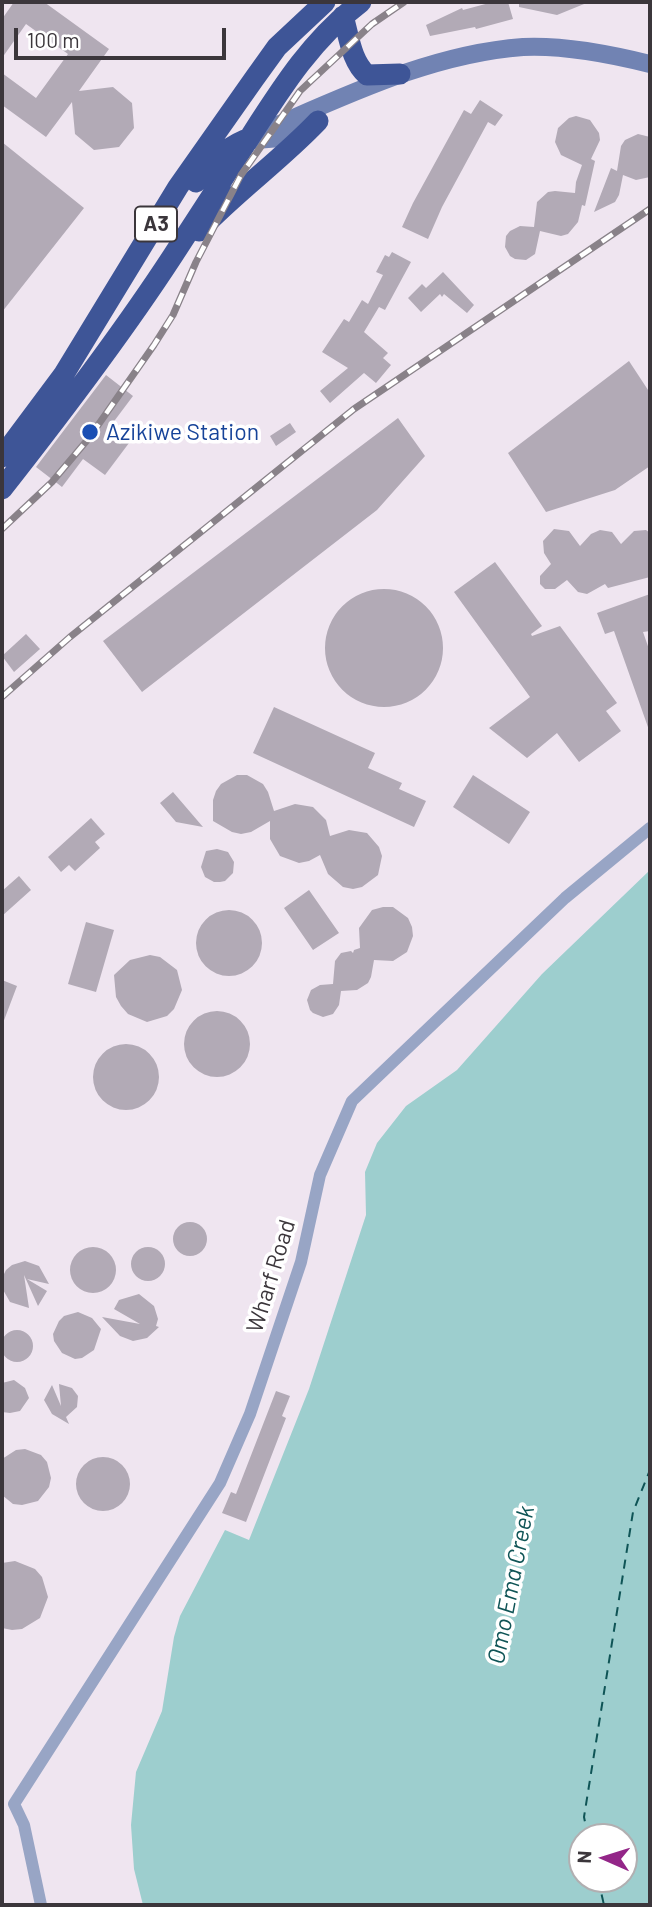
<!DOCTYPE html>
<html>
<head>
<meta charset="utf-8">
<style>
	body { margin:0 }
	#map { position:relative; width:652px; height:1907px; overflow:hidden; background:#efe5f0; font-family:Barlow,sans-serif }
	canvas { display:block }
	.frame { position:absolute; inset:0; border:4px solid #3b363b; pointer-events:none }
	.north { position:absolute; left:568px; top:1823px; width:70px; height:70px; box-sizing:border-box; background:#fff; border:2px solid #b1afb1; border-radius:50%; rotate:273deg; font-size:19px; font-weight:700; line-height:28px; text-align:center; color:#3b363b }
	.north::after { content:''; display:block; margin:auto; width:24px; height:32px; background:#932688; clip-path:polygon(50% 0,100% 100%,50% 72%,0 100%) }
	.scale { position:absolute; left:14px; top:28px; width:212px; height:32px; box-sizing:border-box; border:4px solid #3b363b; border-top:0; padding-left:9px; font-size:21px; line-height:24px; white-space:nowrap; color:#3b363b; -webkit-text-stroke:5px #fff; paint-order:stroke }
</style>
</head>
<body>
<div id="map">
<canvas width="652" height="1907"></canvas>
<div class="frame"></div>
<div class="north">N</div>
<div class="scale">100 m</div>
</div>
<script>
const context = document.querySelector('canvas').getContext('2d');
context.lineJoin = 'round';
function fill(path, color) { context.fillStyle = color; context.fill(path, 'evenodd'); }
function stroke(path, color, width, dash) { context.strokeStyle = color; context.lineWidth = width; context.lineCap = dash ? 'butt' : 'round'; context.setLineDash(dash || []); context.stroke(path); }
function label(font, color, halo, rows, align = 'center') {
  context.font = font + ' Barlow,sans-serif'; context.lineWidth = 7; context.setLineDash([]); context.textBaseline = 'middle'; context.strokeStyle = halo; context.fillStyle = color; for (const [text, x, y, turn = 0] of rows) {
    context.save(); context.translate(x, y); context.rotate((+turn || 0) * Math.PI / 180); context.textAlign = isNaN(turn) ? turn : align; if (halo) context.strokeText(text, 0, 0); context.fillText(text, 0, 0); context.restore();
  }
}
const water = new Path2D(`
	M650,870V1905H143L134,1869L131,1825L136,1772L162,1711L174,1637L180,1616L225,1530L249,1540L309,1389L366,1215L365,1172L377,1143L406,1106L457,1070L542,974ZM582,1837H624V1879H582Z`);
const ferry = new Path2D(`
	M588,1837L584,1817L633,1512L650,1470
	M598,1879L604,1905`);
const building = new Path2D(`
	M14,2H44L109,49L79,91L113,87L132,103L134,128L119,147L94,150L75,134L72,102L46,137L2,105V73L36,98L68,54L26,24L2,58V19Z
	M493,2H508L513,19L476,29L475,27L430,36L426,25L462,8L463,10Z
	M519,2H589L557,15L519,7Z
	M480,100L503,115L495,126L488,122L442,207L428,239L402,227L413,203L464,110L471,114Z
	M576,116L590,120L599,133L600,140L591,159L595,161L585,206L582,205L578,222L568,234L561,236L540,231L535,254L526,260L515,259L510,256L505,247L506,236L510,231L520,226L534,227L537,202L548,192L555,191L575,193L576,182L582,165L561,155L555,142L558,128L569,118Z
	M638,134L650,137V177L636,180L623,175L619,195L615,202L594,212L611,168L617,171L621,146L625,140Z
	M2,142L84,208L2,312Z
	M392,252L411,262L385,310L379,307L364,332L388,353L383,358L391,365L376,383L364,373L330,403L320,391L348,368L322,352L344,319L349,322L362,300L368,304L383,275L376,272L385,255L389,257Z
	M443,272L474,305L467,313L444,294L442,297L440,294L421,312L408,298L422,284L426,288Z
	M629,361L650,393V466L615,490L546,512L508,453Z
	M106,375L133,396L112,424L132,439L105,475L83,459L62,487L36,467Z
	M398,418L425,456L377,510L142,692L103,641Z
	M290,423L296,432L276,446L270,436Z
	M554,529L569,531L580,546L591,534L600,530L612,532L621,544L634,531L646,530L650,533V577L608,588L605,584L587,594L578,592L567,580L555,589H545L540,584V576L551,564L544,553L543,541Z
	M495,562L542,626L531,634L532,636L560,626L617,703L606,711L621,731L579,762L557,733L527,758L489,728L530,697L454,592Z
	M325 648a59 59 0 1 1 118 0a59 59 0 1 1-118 0Z
	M650,594V631L643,632L650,652L649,730L614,631L605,634L597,613Z
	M26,634L40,649L14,672L2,656Z
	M274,707L375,753L368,768L402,783L399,789L426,801L414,827L253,753Z
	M237,775H247L263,784L268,792L274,811L295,804L313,807L326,820L330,836L349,830L367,833L379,847L382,856L378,875L362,887L353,889L343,887L328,874L320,855L309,861L299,863L280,856L270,839V821L251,832L241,834L232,832L213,821V800L216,791L221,784Z
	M473,775L530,812L509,844L453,807Z
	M173,792L203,827L176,822L160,803Z
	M91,818L105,834L95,842L100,848L75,871L69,865L61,872L48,857Z
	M217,849L228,852L234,862L233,873L225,881L220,882H214L205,877L201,867L206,851Z
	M19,876L31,890L2,916V891Z
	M309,890L339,933L313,950L284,908Z
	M383,907H393L408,918L412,927L413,936L407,952L393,961L374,960L371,977L368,983L357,990L341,991L339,1005L333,1014L323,1017L313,1013L310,1010L307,1000L311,990L320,985L333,984L335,961L341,953L351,951L353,953L354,950L360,948L359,928L372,910Z
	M196 943a33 33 0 1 1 66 0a33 33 0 1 1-66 0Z
	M86,922L114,930L96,992L68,984Z
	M150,955L160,957L177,970L182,990L174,1009L167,1016L147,1022L128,1014L121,1006L116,997L114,975L130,960Z
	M2,980L17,986L3,1023L2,1022Z
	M184 1044a33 33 0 1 1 66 0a33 33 0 1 1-66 0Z
	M93 1077a33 33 0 1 1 66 0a33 33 0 1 1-66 0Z
	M173 1239a17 17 0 1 1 34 0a17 17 0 1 1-34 0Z
	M70 1270a23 23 0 1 1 46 0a23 23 0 1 1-46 0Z
	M131 1264a17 17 0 1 1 34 0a17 17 0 1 1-34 0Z
	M25,1261L39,1266L49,1284L27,1279L47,1291L38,1306L24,1275L29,1308L10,1302L2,1288L3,1276L6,1270L12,1265Z
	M139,1294L154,1306L158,1319L156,1326L159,1327L147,1338L133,1341L120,1336L102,1317L140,1324L114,1309L119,1300Z
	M78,1312L92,1318L101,1329L94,1350L82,1358L75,1359L62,1353L54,1341L53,1334L59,1321L64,1316Z
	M1 1346a16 16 0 1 1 32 0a16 16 0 1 1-32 0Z
	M14,1380L25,1388L29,1398L20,1411L10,1413L2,1412V1383Z
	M59,1384L72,1388L78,1396L77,1407L66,1417L69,1424L52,1414L44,1400L52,1385L61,1406Z
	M276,1391L290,1396L282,1416L286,1418L246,1522L222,1513L231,1492L236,1494Z
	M25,1449L41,1455L47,1462L51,1478L49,1487L38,1501L22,1505L13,1504L2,1495V1459L16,1450Z
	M76 1484a27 27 0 1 1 54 0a27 27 0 1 1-54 0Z
	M15,1561L35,1569L42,1577L48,1597L40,1618L22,1629L12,1630L2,1628V1563Z`);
const street = new Path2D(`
	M14,1804L220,1483L250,1414L301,1262L320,1175L352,1101L565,898L650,828
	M14,1804L24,1825L41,1905`);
const secondary = new Path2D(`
	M250,137C337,100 427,54 523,47C565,45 610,54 650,64
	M256,140L280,138L309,125`);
const highway = new Path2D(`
	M343,16C349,36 351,61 367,75L400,74
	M196,182C210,164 224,149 245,140
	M199,231C236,192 281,160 318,121
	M2,457L64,374L178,187L254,79L277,47L325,2
	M2,489C61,414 119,338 172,257C198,217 224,177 250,137C282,87 313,38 361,2`);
const rail = new Path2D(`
	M2,529L52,482L89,438L154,345L173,315L196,262L241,175L300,91L372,24L404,2
	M2,697L70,637L354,409L650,209`);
const markers = [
	[90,432,9,"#1a4fb4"]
];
const shields = [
	[156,224,42]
];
const shieldNames = [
	["A3",156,224]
];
const transitNames = [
	["Azikiwe Station",106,432]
];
const streetNames = [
	["Wharf Road",271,1276,-73]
];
const waterNames = [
	["Omo Ema Creek",511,1585,-79]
];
fill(water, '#9dcece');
stroke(ferry, '#0f5456', 2, [9, 7]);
fill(building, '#b2aab6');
stroke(street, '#98a5c5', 12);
stroke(secondary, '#7183b3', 18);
stroke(highway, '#3e5597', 21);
stroke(rail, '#898289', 7);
stroke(rail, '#fff', 4.5, [13]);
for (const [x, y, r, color] of markers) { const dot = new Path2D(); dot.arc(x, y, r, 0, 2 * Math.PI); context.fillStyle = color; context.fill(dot); stroke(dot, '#fff', 2.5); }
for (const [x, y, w] of shields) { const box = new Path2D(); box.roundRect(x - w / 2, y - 17.5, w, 35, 5); context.fillStyle = '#fff'; context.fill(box); stroke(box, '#3b363b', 2); }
label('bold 21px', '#3b363b', null, shieldNames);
label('23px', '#164399', '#fff', transitNames, 'left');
label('23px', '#3b363b', '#fff', streetNames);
label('italic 24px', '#0f5456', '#fff', waterNames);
</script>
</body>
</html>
